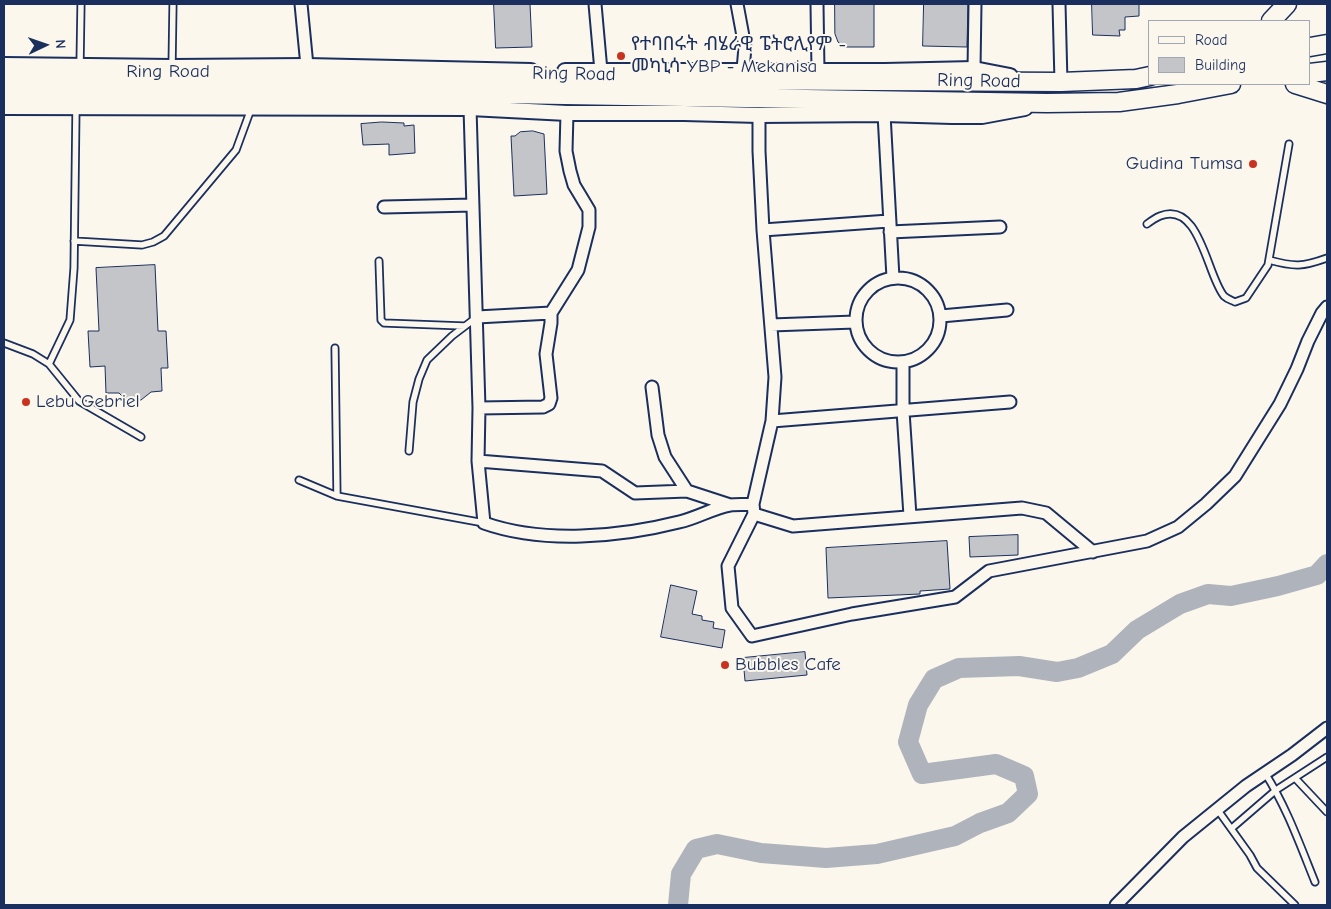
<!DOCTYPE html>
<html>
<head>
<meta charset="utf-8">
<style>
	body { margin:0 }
	#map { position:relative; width:1331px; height:909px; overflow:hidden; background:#fbf7ec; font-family:"Comic Neue",sans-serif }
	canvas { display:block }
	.frame { position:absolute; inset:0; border:5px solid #1b2f5e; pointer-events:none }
	.legend { position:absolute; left:1148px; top:20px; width:162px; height:65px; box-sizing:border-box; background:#fbf7ec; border:1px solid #a1a7b3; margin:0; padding:6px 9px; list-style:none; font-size:15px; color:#1b2f5e }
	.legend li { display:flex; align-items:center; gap:10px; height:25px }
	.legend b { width:25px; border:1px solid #a1a7b3 }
	.north { position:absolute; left:20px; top:20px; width:50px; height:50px; -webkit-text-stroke:4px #fbf7ec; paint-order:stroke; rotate:87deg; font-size:14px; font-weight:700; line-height:20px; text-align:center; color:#1b2f5e }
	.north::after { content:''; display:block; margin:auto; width:18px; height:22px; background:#1b2f5e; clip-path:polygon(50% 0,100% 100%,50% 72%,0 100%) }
</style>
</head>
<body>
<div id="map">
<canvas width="1331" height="909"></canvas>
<div class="frame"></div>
<ul class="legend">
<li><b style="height:6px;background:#fbf7ec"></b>Road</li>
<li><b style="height:14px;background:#c3c5c9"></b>Building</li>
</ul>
<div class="north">N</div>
</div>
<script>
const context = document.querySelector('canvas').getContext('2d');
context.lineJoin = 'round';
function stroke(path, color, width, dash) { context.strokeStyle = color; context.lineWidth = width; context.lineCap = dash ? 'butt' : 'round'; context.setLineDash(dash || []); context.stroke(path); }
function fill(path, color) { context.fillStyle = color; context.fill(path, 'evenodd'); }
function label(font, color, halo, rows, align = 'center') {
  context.font = font + ' "Comic Neue","Noto Sans Ethiopic",sans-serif'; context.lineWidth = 4; context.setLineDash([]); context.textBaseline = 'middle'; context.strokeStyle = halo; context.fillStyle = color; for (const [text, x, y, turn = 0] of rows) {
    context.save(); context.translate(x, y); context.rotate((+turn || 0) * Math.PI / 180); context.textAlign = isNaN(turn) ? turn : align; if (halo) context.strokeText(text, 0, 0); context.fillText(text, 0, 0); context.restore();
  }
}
const river = new Path2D(`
	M678,905L681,874L696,849L717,844L761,853L826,858L877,854L955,836L980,823L1008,813L1028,794L1024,776L996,764L922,774L908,742L918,705L934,679L959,668L1019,666L1057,672L1078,668L1112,654L1137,630L1180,604L1208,594L1231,596L1278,586L1317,575L1327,564`);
const building = new Path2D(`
	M494,4H530L532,47L496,48Z
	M835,4H874V47H844L838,42L835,34Z
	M924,4H968L967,47L923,46Z
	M1092,4H1139V16L1125,17V30H1119L1120,36L1093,35Z
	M382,122L404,123V126L414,125L415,153L389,155V144L363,145L361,124Z
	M533,131L544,134L547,194L514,196L511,136H515L520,132Z
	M155,265L158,331H166L168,368H161L162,391L151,392L141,400L133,401L124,398L119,393H106L105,366L90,367L88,331H99L96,268Z
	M1018,535V555L970,557L969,537Z
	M947,541L950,589L920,591V594L828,598L826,548Z
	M671,585L697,591L692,614L702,616V620L714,622L713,628L725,630L722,648L661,637Z
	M805,652L807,675L745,681L743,658Z`);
const service = new Path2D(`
	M80,65L81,4
	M172,67L173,4
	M1147,224C1151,221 1155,218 1160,216C1200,200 1207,276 1224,296C1227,299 1231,300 1235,302L1246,298L1268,265L1289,144
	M74,241L142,245L153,242L164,236L236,150L251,109
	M1269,260C1295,267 1302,267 1327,258
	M379,261L381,320L384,323L464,326
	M4,343L33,354L49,364L79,401L141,437
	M335,348L337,496
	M49,364L70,320L74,268L76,108
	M409,451L413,402L419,379L427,360L452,336L477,317
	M299,480L337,496L484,523
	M1265,773C1287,808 1300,845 1315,882
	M1295,778L1327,812
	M1217,809L1250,855L1257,868L1295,905
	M1232,828L1276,790L1327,757`);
const minor = new Path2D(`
	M301,4L307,66
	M595,4L601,71
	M737,4L745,47L743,70
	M817,4L818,71
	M1059,4L1061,82
	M974,69L975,4
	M470,108L479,408L478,461L484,523C543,544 620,537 679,522C697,518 713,508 730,505C737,504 745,505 753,504
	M884,114L893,278
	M759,115V151L763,230L775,377L772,421L753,504L754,514L793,526L1022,508L1046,513L1093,552
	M384,207L473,205
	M763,230L889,221
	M890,232L1000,227
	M856 320a42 42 0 1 1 84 0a42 42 0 1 1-84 0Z
	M941,316L1007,310
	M477,317L551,313
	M771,325L855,322
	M903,363V411L910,516
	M652,387L658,435L665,457L687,491
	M479,408L543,407L549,404L551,398L546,354L551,323V313L578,270L589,227V210L574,185L570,171L566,151L567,113
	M772,421L1010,402
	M478,461L602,471L635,493L687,491L730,505
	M754,514L728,566L732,608L752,636L852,614L955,597L989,571L1147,541L1178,527L1206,504L1235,476L1280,404L1297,369L1308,341L1322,313L1327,307
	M1116,905L1183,837L1246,786L1292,755L1327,728`);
const tertiary = new Path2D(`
	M4,65L172,67L307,66L531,71
	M565,71H885L974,69L1010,76
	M4,107L470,108L567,113H684L759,115L884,114L952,116H982L1025,108`);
const trunk = new Path2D(`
	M1271,21L1287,4
	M1310,47L1327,44
	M1310,73L1327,71
	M4,78L501,79L1061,82L1136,79L1150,76
	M1295,84L1327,94
	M4,93L504,94L1047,103L1119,102L1178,94L1231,84`);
const markers = [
	[621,56,5,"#c8321e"],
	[1253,164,5,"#c8321e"],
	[26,402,5,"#c8321e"],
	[725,665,5,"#c8321e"]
];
const poiNames = [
	["የተባበሩት ብሄራዊ ፔትሮሊየም -",631,45],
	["መካኒሳ YBP - Mekanisa",631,67],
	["Gudina Tumsa",1243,164,"right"],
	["Lebu Gebriel",36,402],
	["Bubbles Cafe",735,665]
];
const streetNames = [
	["Ring Road",168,72],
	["Ring Road",574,74,1],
	["Ring Road",979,81,1]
];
stroke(river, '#afb3bb', 20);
fill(building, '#c3c5c9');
stroke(building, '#1b2f5e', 1);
stroke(service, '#1b2f5e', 9);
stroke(minor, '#1b2f5e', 15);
stroke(tertiary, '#1b2f5e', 18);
stroke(trunk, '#1b2f5e', 21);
stroke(service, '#fbf7ec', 5.5);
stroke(minor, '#fbf7ec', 11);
stroke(tertiary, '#fbf7ec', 14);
stroke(trunk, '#fbf7ec', 18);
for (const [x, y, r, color] of markers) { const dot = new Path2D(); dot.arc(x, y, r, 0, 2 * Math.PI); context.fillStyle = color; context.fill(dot); stroke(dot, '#fbf7ec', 2); }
label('19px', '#1b2f5e', '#fbf7ec', poiNames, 'left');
label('19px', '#1b2f5e', '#fbf7ec', streetNames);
</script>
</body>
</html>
